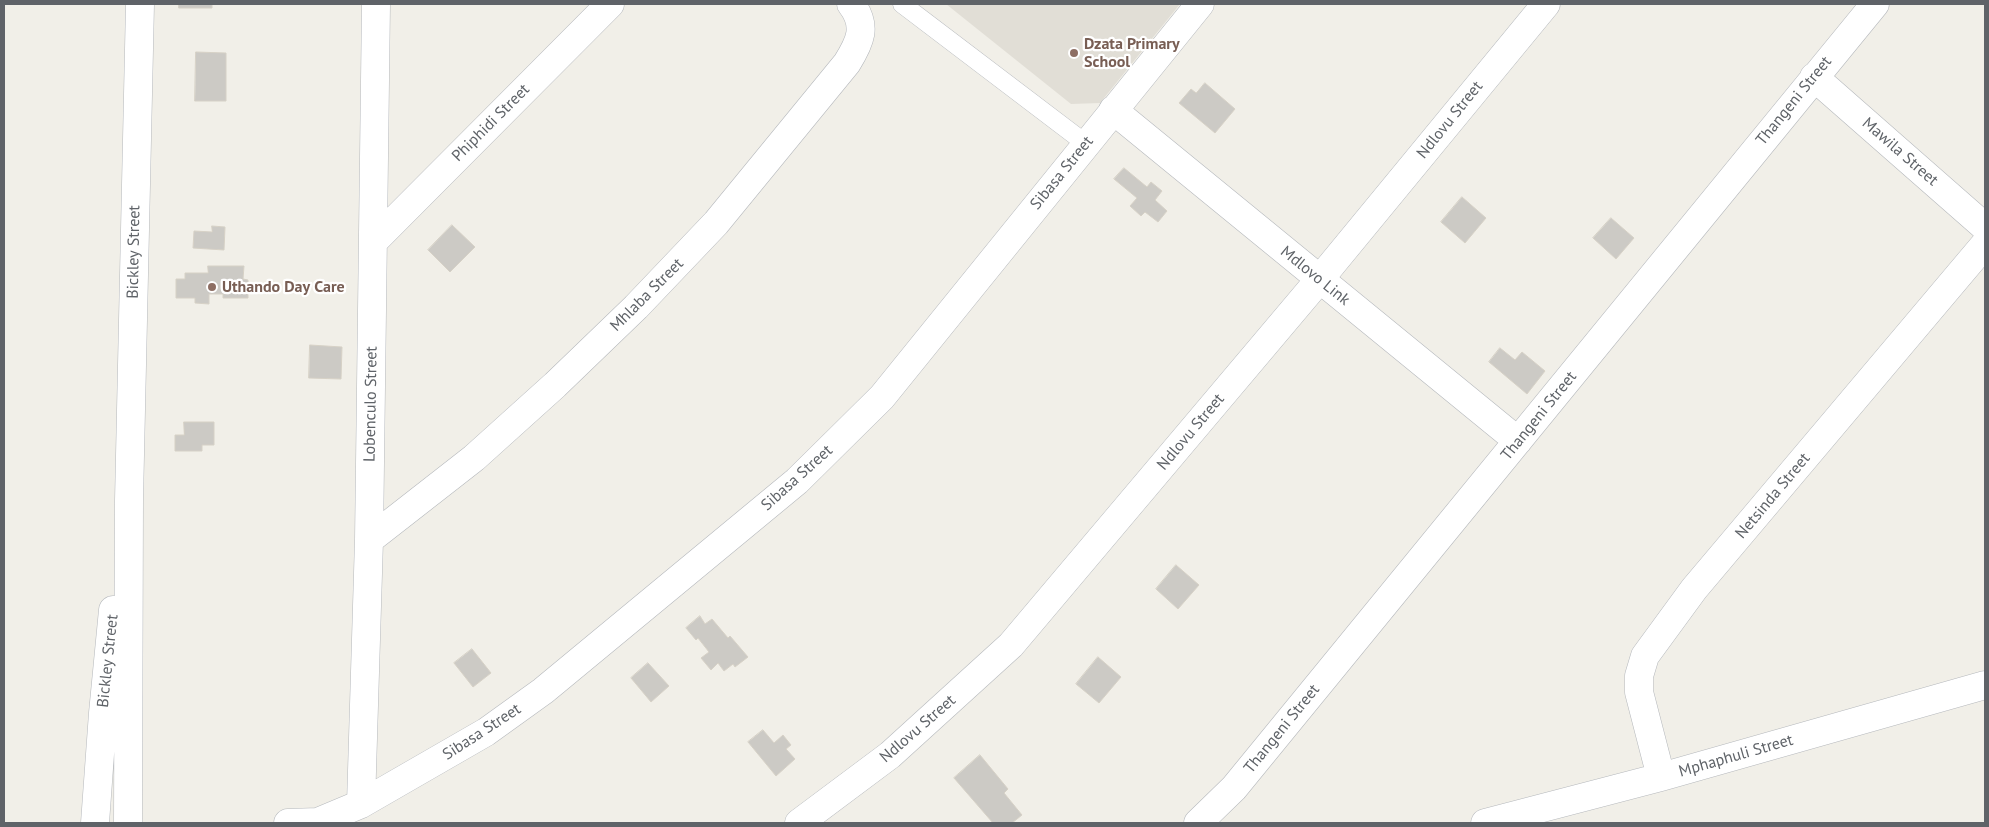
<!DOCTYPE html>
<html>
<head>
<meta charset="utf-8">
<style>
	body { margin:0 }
	#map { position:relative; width:1989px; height:827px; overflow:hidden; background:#f1efe8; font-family:"PT Sans",sans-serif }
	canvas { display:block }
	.frame { position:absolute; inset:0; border:5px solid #5f6368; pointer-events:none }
</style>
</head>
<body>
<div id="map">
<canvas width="1989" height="827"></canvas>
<div class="frame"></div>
</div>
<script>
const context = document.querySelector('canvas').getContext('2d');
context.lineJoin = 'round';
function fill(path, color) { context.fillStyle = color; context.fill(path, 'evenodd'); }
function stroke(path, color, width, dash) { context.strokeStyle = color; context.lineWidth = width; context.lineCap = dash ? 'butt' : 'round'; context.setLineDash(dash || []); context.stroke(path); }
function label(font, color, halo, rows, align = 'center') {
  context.font = font + ' "PT Sans",sans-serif'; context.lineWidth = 4.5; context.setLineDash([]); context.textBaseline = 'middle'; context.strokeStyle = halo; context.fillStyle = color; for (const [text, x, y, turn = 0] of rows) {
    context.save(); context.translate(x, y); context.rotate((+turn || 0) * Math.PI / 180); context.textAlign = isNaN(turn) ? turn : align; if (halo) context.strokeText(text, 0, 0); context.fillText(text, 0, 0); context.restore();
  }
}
const education = new Path2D(`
	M946,4H1180L1100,103L1071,104Z`);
const building = new Path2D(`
	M179,4H212V8H179Z
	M196,52L226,53V101H195Z
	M1205,83L1235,109L1215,133L1179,103L1191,89L1196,93Z
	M1124,168L1147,187L1151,182L1162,191L1155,200L1167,211L1158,222L1145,212L1141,216L1130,206L1137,198L1114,179Z
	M1462,197L1486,218L1465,243L1441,222Z
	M1611,218L1634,238L1616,259L1593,238Z
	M452,225L475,247L450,272L428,250Z
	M212,226L225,227L224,250L193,248L194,231L212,232Z
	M208,266H244L243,279L248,280V298H223V294H209V304L195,303V298H176V279H185V273H208Z
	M310,345L342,347L341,379L309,378Z
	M1500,348L1515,360L1522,352L1545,371L1527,394L1489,362Z
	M184,422H214V445H202V451H175V435H184Z
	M1176,565L1199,585L1178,609L1156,589Z
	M700,616L705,624L712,619L728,638L730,636L748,657L735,667L733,664L724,671L718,663L711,670L701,658L709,652L698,638L696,640L686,628Z
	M472,649L491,673L473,687L454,663Z
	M1098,657L1121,677L1099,703L1076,684Z
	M648,663L669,686L651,702L631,678Z
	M763,730L774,743L783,735L791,745L786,749L795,759L776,776L748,742Z
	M980,755L1008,789L1004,793L1022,815L1012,823H993L954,778Z`);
const service = new Path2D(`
	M902,4L1085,143`);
const minor = new Path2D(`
	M1814,77L1985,227
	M1113,110L1518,441
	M373,242L610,4
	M369,540L474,458L555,385L636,307L716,223L847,63C860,42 868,26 851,4
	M1661,777L1639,692V676L1645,656L1694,589L1985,244
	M361,804L369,540L376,4
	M288,823L318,822L361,804L486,732L543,691L797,481L882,397L1200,4
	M1198,823L1234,788L1875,4
	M1485,823L1661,777L1985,685`);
const tertiary = new Path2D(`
	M95,823L103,713L113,610
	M128,823L129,500L140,4
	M799,823L890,755L1011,645L1319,280L1546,4`);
const markers = [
	[1074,53,5,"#8d6e63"],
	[212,287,5,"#8d6e63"]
];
const educationNames = [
	["Dzata Primary",1084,44],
	["School",1084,62],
	["Uthando Day Care",222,287]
];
const streetNames = [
	["Thangeni Street",1794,101,-51],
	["Ndlovu Street",1450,120,-51],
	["Phiphidi Street",491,123,-45],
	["Mawila Street",1900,152,41],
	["Sibasa Street",1062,173,-51],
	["Bickley Street",134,252,-89],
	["Mdlovo Link",1315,276,39],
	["Mhlaba Street",647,295,-45],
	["Lobenculo Street",371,404,-89],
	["Thangeni Street",1539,416,-51],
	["Ndlovu Street",1191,432,-50],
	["Sibasa Street",797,478,-42],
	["Netsinda Street",1773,496,-50],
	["Bickley Street",108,661,-84],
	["Ndlovu Street",918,729,-41],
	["Thangeni Street",1282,729,-51],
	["Sibasa Street",482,732,-33],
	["Mphaphuli Street",1736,756,-16]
];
fill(education, '#e1ded6');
fill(building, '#cccac5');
stroke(building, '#d6d1c6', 1);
stroke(service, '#b5b8bc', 19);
stroke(minor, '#b5b8bc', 29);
stroke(tertiary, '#b5b8bc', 29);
stroke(service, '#fff', 18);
stroke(minor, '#fff', 28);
stroke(tertiary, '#fff', 28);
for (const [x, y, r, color] of markers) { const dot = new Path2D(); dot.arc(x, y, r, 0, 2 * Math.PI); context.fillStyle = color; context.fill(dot); stroke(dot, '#fff', 2); }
label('bold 16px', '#785e54', '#fff', educationNames, 'left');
label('16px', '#5f6368', '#fff', streetNames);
</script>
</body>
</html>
